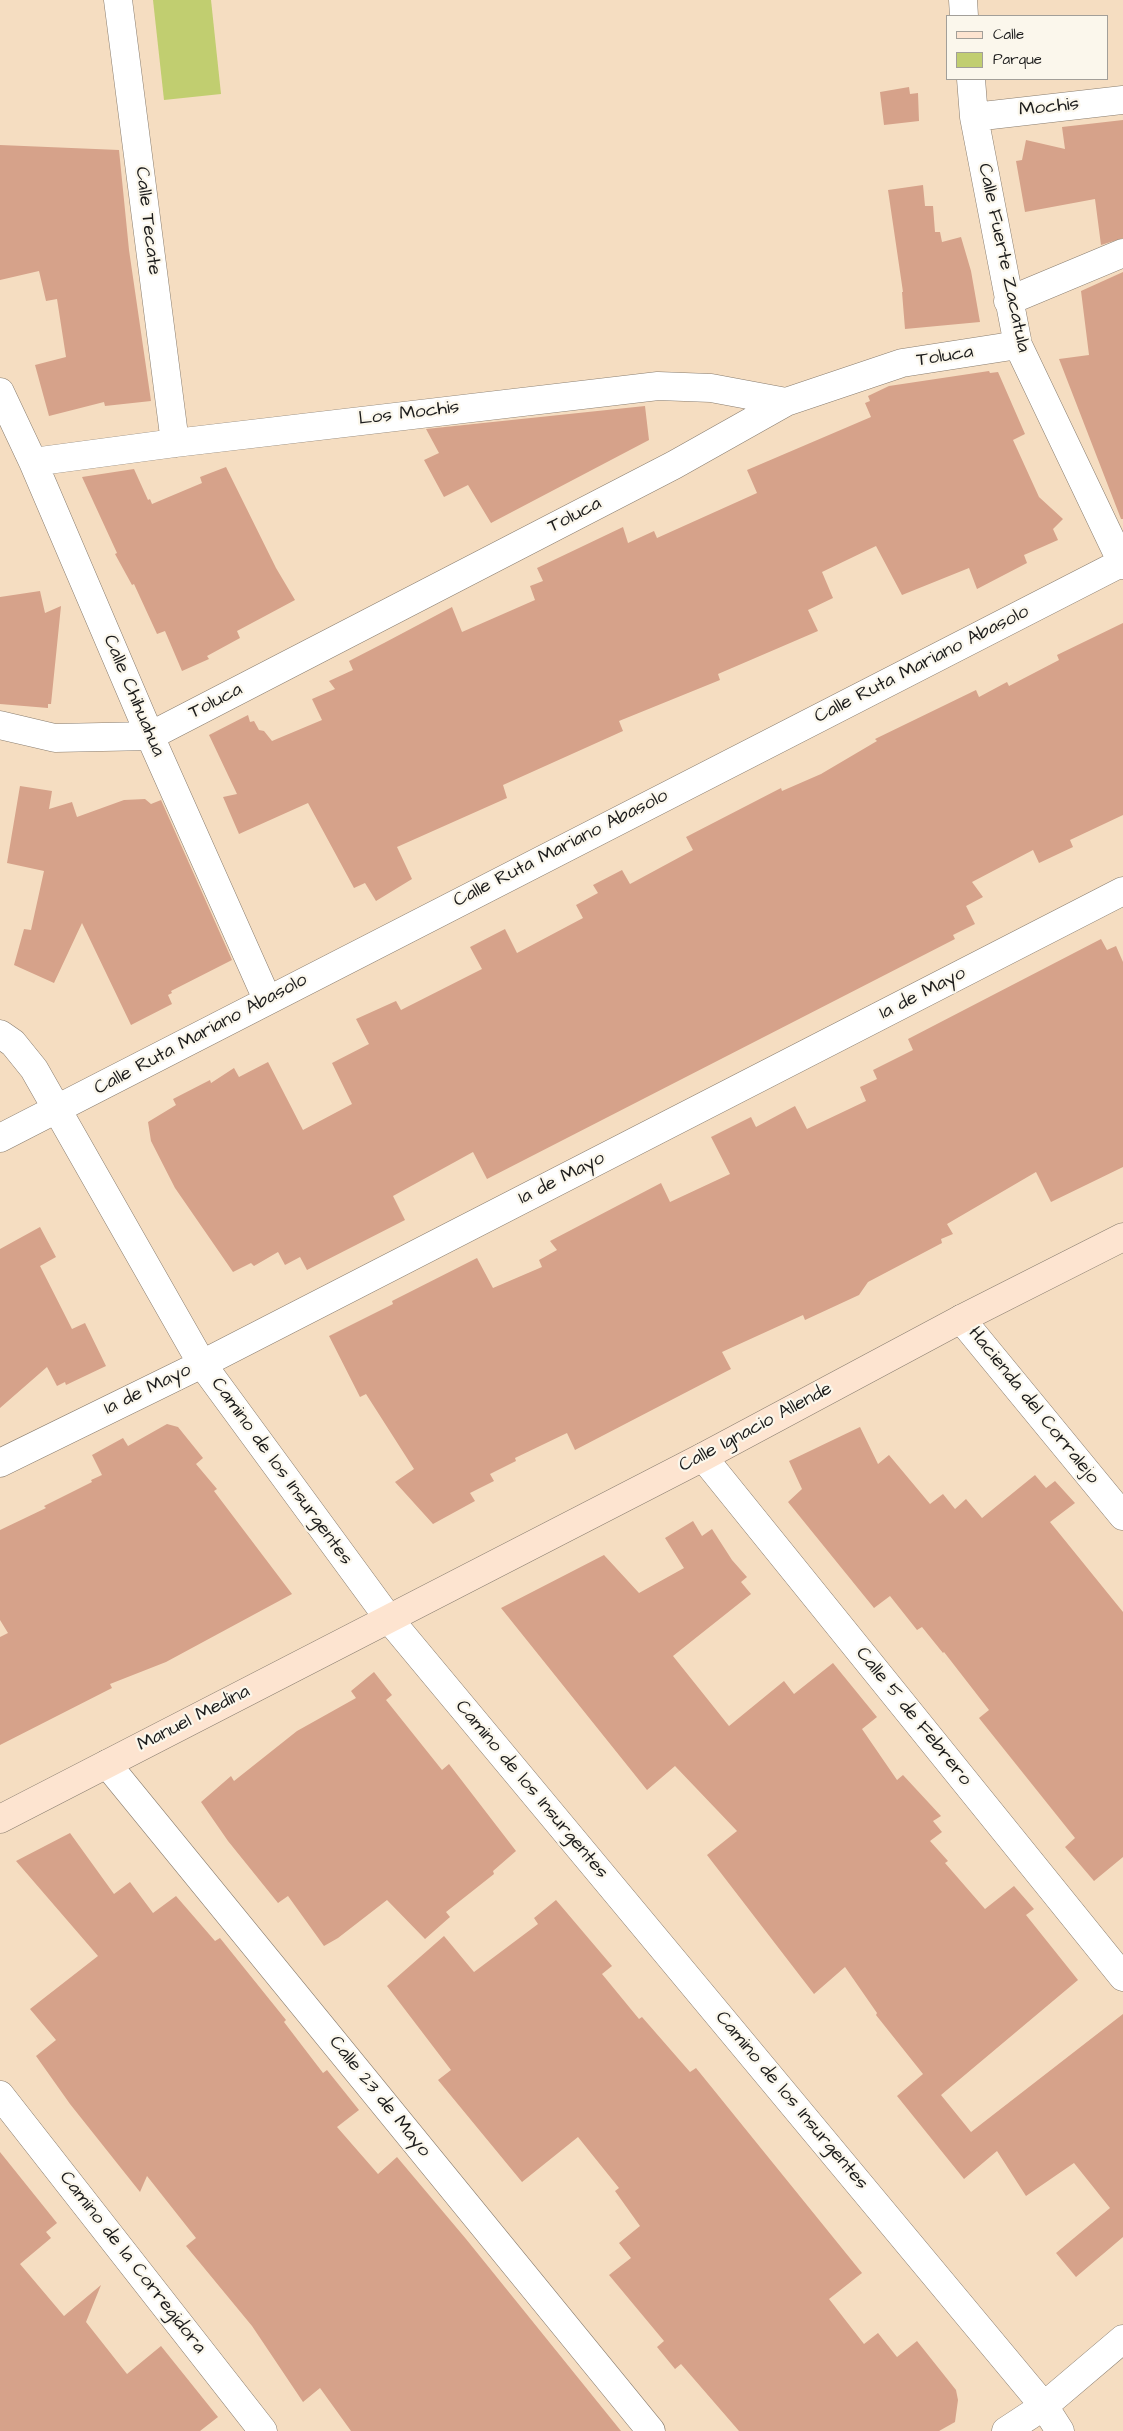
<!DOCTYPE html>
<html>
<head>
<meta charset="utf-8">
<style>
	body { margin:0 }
	#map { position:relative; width:1123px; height:2431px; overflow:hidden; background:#f5ddc1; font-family:"Architects Daughter",sans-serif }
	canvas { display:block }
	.legend { position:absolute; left:946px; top:15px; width:162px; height:65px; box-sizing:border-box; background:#fbf7ec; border:1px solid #a29f99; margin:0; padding:6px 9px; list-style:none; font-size:15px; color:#1c1c1c }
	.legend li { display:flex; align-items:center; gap:10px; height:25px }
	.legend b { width:25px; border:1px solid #a29f99 }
</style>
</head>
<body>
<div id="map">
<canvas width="1123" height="2431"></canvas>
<ul class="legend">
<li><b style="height:6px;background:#fde4d0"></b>Calle</li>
<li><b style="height:14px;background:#c1ce70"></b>Parque</li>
</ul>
</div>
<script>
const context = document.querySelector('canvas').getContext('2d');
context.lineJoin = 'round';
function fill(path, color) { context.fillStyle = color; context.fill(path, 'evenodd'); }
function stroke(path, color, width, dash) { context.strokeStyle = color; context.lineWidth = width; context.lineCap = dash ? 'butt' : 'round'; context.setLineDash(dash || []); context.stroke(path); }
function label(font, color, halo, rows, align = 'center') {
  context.font = font + ' "Architects Daughter",sans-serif'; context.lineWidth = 4.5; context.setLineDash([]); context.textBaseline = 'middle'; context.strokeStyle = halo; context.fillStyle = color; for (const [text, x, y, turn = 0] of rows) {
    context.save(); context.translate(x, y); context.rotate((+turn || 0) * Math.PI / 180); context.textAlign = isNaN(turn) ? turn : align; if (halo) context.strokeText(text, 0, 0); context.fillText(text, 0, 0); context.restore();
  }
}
const green = new Path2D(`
	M153,0H211L221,94L164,100Z`);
const building = new Path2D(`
	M909,87L910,94L918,93L919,121L884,125L880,92Z
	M1123,120V238L1101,245L1095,199L1025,212L1016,161L1022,160L1026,140L1065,149L1062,127Z
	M0,145L119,150L129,250L151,401L105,406L104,402L49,416L35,365L66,357L57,299L46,301L39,271L0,280Z
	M923,185L925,206H933L935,232H940L942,242L961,237L971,271L980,322L905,329L902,292H903L888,190Z
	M1123,272V519H1121L1059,359L1089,355L1081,291Z
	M989,371L990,373L998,372L1025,434L1013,440L1039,497L1063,519L1053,529L1058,540L1024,555L1027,563L977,589L969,568L902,595L876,546L822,572L833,598L808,610L818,631L718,674L720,680L619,721L623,731L503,785L507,798L397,847L412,879L376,901L365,883L354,888L308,803L239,834L223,797L237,794L209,735L248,715L250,722L254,721L259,730L264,731L272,741L322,720L312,699L335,689L329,681L353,670L349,661L384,643L452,607L462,632L535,600L530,586L543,581L537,568L623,527L628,543L654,531L657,538L757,493L747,470L871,417L865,403L870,401L868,396L889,386Z
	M645,406L649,440L491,523L468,485L444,497L424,460L439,453L426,429Z
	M226,467L276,568L295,600L237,631L240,638L207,656L209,659L182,671L165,631L157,634L134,584L132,585L115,554L117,553L82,477L134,469L148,500L150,499L152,504L202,483L200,477Z
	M40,591L45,613L61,606L51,704H48V708L0,704V597Z
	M1123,623V815L1070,840L1073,847L1039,863L1033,850L972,882L983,897L966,906L975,924L953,935L955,939L487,1179L473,1152L393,1196L405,1220L307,1270L300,1257L285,1265L278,1252L254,1266L251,1263L233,1272L175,1188L151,1141L148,1122L176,1105L173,1099L210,1080L211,1083L234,1068L239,1077L268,1062L303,1130L352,1104L332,1063L369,1044L356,1019L396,1001L401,1010L482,969L470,947L505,929L517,953L583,918L576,905L598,893L593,885L622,870L630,884L693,850L686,837L781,788L782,791L821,774L877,741L875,739L976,690L979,697L1007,682L1009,686L1059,660L1057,655Z
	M20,786L52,791L49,809L72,802L77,817L124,800L145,799L151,804L161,800L232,960L171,991L172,993L168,995L172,1004L131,1025L82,923L54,983L14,965L24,929L31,930L44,871L7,863Z
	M1101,939L1107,950L1116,946L1123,962V1167L1051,1202L1036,1172L947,1224L953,1234L941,1239L942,1243L868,1282L859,1295L805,1320L803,1315L722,1352L731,1369L575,1450L567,1433L515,1458L516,1461L490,1474L494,1481L470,1493L475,1501L433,1524L395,1482L414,1469L366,1394L360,1397L329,1336L393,1304L392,1301L477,1258L493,1288L542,1267L539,1260L557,1250L550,1241L661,1183L670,1202L730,1174L711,1137L751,1117L756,1127L795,1106L807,1129L866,1101L860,1087L877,1079L873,1070L913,1050L908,1039Z
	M40,1227L56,1257L40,1266L72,1329L85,1323L106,1366L66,1385L65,1382L57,1386L47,1367L0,1408V1249Z
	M167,1424L178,1427L203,1458L196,1464L217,1489L214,1491L292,1594L166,1662L110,1684L112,1688L0,1745V1637L8,1633L0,1620V1530L46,1508L44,1506L92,1482L91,1480L102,1475L92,1455L123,1438L128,1446Z
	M860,1427L878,1464L889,1455L930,1504L943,1494L955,1509L966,1499L982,1518L1035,1475L1046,1488L1055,1481L1075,1503L1050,1522L1123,1612V1857L1094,1881L1065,1847L1075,1838L979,1718L989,1710L944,1652L943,1653L922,1627L917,1630L890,1596L874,1608L788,1502L802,1489L789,1461Z
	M693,1521L702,1536L712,1529L732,1560L747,1577L741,1582L751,1594L673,1656L729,1726L784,1681L794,1694L833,1663L877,1717L862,1729L897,1780L903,1775L941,1816L933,1821L942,1832L930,1841L948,1861L945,1863L985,1909L1014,1886L1034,1909L1026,1915L1078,1980L941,2095L971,2132L1123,2014V2237L1076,2277L1056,2253L1110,2208L1074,2163L1026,2196L997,2151L964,2179L897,2096L923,2074L876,2015L877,2013L845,1967L814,1994L707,1855L737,1831L675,1766L647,1790L501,1608L604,1555L639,1593L684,1568L665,1538Z
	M374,1672L392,1695L386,1700L442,1770L449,1764L516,1851L493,1871L494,1874L446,1912L450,1917L425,1939L387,1900L338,1938L324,1946L288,1896L278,1903L228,1841L201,1802L231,1776L234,1781L297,1731L356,1698L351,1691Z
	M70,1833L114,1894L130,1882L153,1913L176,1896L215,1941L220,1938L286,2020L284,2022L323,2073L327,2070L359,2110L337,2127L378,2174L397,2157L466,2239L621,2431H351L320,2388L303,2402L252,2326L186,2246L196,2238L147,2176L140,2192L70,2104L36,2056L56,2040L30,2009L98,1956L16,1861Z
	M556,1900L612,1966L602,1974L639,2019L642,2017L690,2072L696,2068L862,2273L829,2299L864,2344L878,2333L897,2357L917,2341L956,2390L958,2400L955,2422L939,2431H739L681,2364L675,2369L657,2347L664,2341L609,2275L631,2258L619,2243L640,2226L615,2191L619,2188L578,2137L522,2182L438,2080L451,2070L387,1986L444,1936L474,1972L538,1924L534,1918Z
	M0,2152L57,2223L46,2232L51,2238L20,2264L64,2316L101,2285L86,2322L127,2374L161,2346L218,2417L200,2431H0Z`);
const street = new Path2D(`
	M118,0L175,443
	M963,0L964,16
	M971,79L974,117L1018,345L1123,565
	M974,117L1123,100
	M1008,301L1123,253
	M0,392L33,462L150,736L267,999
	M33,462L175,443L658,386L711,388L786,402
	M0,725L55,738L150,736L674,465L786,402L902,363L1018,345
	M0,1034L13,1043L34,1069L202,1364L389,1619L1044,2406L1060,2431
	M0,1138L1123,562
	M961,1319L1123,1516
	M703,1457L1123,1977
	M0,1463L202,1364L1123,891
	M107,1764L651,2431
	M0,2095L263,2431
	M1006,2431L1044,2406L1123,2339`);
const secondary = new Path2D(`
	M0,1819L703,1457L961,1319L1123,1237`);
const streetNames = [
	["Mochis",1049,108,-6],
	["Calle Tecate",147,221,83],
	["Calle Fuerte Zacatula",1003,258,78],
	["Toluca",945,357,-9],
	["Los Mochis",409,414,-7],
	["Toluca",575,516,-27],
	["Calle Ruta Mariano Abasolo",922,665,-27],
	["Calle Chihuahua",133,696,67],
	["Toluca",216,702,-27],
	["Calle Ruta Mariano Abasolo",561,849,-27],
	["1a de Mayo",923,994,-27],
	["Calle Ruta Mariano Abasolo",201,1035,-28],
	["1a de Mayo",562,1179,-27],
	["1a de Mayo",148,1390,-26],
	["Hacienda del Corralejo",1033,1406,51],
	["Calle Ignacio Allende",756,1428,-28],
	["Camino de los Insurgentes",281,1472,54],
	["Calle 5 de Febrero",913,1717,51],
	["Manuel Medina",194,1719,-27],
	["Camino de los Insurgentes",531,1790,50],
	["Calle 23 de Mayo",379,2097,51],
	["Camino de los Insurgentes",791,2101,50],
	["Camino de la Corregidora",132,2263,52]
];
fill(green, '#c1ce70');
fill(building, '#d6a28a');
stroke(street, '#887c6e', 29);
stroke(secondary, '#887c6e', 29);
stroke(street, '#fff', 28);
stroke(secondary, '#fde4d0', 28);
label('19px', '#1c1c1c', '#fbf7ec', streetNames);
</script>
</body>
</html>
